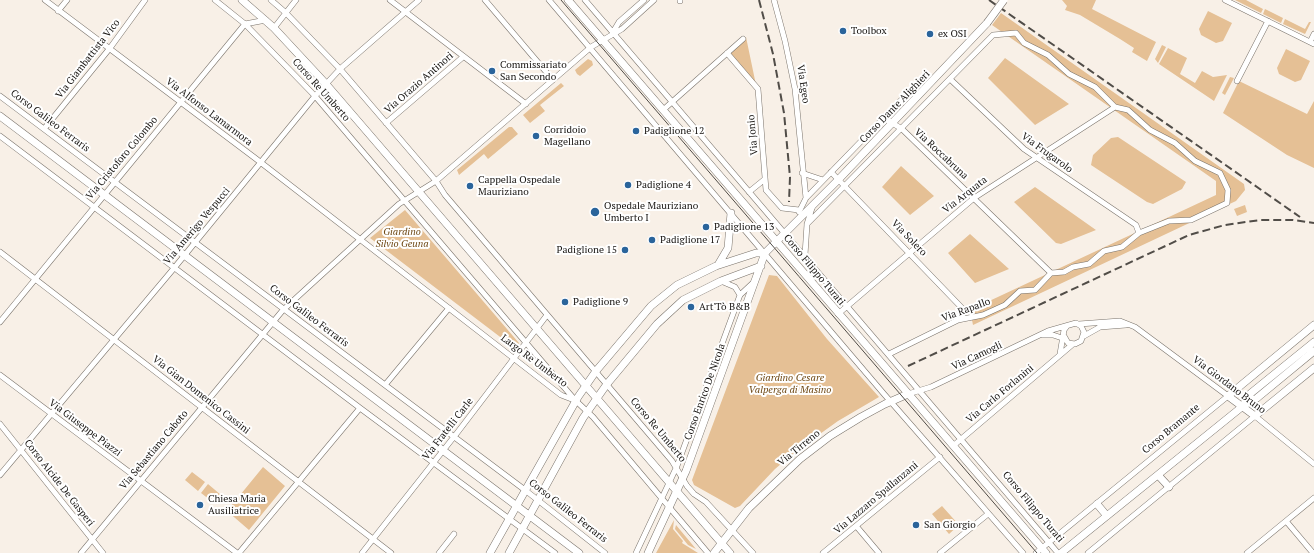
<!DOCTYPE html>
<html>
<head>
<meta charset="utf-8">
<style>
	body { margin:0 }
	canvas { display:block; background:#f8f0e7 }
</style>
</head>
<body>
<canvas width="1314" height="553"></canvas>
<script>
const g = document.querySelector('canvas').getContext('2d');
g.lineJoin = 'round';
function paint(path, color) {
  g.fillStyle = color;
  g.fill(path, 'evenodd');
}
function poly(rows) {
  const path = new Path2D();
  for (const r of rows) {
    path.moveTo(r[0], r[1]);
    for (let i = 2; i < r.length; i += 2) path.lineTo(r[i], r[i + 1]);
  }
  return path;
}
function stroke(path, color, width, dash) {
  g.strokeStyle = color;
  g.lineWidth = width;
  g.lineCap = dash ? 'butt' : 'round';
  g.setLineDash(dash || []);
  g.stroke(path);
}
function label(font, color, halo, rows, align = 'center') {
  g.font = font + ' "PT Serif",serif';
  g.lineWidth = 4;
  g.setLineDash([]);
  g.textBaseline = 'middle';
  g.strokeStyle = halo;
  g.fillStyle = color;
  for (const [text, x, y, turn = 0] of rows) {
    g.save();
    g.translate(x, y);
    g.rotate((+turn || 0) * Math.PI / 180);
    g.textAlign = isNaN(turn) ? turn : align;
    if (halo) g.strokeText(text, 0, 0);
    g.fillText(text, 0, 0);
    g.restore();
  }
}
paint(poly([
	[1062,0,1096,0,1092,9,1156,42,1147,61,1132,52,1134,48,1120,39,1080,15,1065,10,1067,6],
	[1235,0,1246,0,1263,9,1261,13],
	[1265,9,1283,18,1281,23,1263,14],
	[1208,11,1232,23,1223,41,1216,43,1201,35,1199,29],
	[1001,13,1244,184,1245,190,1236,201,973,325,970,310,1216,195,1216,181,992,25],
	[1285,19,1305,29,1309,22,1311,22,1305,34,1283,24],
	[746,37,756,85,729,53],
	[1162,45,1166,47,1158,63,1155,59],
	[1168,48,1187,58,1180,74,1195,83,1202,71,1213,77,1227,75,1214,101,1159,64],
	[1286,49,1310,61,1301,80,1295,82,1279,74,1277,68],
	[1005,58,1069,104,1035,125,988,78],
	[588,59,592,61,593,65,580,76,577,74,575,70],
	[1230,77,1234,78,1225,95,1222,93],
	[1239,81,1307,114,1314,101,1314,168,1287,155,1223,113],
	[561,83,564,86,540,105,545,111,530,123,523,115],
	[509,127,512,127,518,134,488,159,484,154,459,175,457,170],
	[1118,137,1186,182,1182,189,1153,204,1147,202,1091,165,1093,155,1111,138],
	[901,166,934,196,910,215,882,187],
	[1035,187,1096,230,1061,244,1056,243,1014,202],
	[1245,205,1247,212,1237,216,1234,209],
	[405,210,519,343,516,349,370,238],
	[970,234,1009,269,975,283,948,253],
	[769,275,777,276,827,339,879,397,838,421,799,449,775,469,740,506,735,508,694,485,692,480],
	[263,467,285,486,249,530,227,511],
	[192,472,205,482,198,491,185,480],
	[208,484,221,495,214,503,201,493],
	[942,506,959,525,949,534,932,514],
	[674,520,673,529,683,541,682,543,698,553,656,553],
	[676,525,696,549,688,545,675,529]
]), '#e5c095');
const street = poly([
	[45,0,255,158,561,395,574,400],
	[215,0,245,24,315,96,575,400,593,417,708,553],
	[271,0,286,13,340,69,436,181,445,195,672,461,687,486,694,494,706,502,753,553],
	[390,0,526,104],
	[485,0,553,80],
	[549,0,884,394,1023,553],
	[585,0,1058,553],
	[680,0,680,1],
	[774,0,785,41,795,89,806,198],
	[1225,0,1314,44],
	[58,11,67,0],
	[274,28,296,0],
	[613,32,619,22,644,0],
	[1310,42,1314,34],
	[727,53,758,89,766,190,782,208,799,210],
	[950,79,1024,149,1136,225,1139,233],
	[1237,81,1268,21],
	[0,96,525,490,605,553],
	[663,110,743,39],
	[884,118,902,129,1051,273],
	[386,123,463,57],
	[44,129,110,48,145,0],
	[0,136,360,408,555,553],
	[831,172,962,308,963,314,958,320],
	[802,173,823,180],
	[749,192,765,179],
	[799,212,806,198,907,94],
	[807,224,993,35,1016,33,1024,43,1048,55,1069,74,1095,87,1115,107,1128,110,1150,130,1175,143,1195,161,1220,173,1228,190,1227,203,1191,220,1169,221,1139,233,1122,247,1104,251,1089,264,1073,267,1064,272,1051,273,1035,290,1020,291,1005,305,983,315,958,320,889,354],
	[0,252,391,553],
	[805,255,807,224,813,205],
	[721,281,735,287,740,295],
	[838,314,974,198,1115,107],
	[0,322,245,24,266,20],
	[1042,335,1053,335,1065,339],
	[1084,336,1100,327,1126,325],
	[1060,354,1064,330,1067,326],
	[0,375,237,553],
	[385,385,449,308],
	[908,394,931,387,1048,331,1076,323,1081,326,1084,332,1081,341,1075,344,1068,343,1064,336],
	[0,424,103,553],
	[953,446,1073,344],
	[0,475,175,267,315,96,340,69,419,0],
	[1286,521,1313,553],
	[857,527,879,553],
	[81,553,283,310,399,204,436,181,591,47,622,29,654,0],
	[239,553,360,408],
	[362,553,457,433,547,315],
	[439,553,454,534],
	[636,553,677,466,740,295,755,281],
	[823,553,940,457],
	[940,553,988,514],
	[1036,553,1228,396,1135,327,1120,321,1079,324],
	[1088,553,1255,416,1314,464],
	[1247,553,1314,498]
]);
const secondary = poly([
	[242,0,274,28,326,84,730,553],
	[568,0,1046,553],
	[0,116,579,553],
	[718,265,728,248,731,213],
	[1314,325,1228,396,1255,416,1314,368],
	[1244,404,1251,393,1314,342],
	[1158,475,1169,487],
	[1097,504,1107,516],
	[490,553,578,397,596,371,651,306,677,285,716,266,756,253,765,253],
	[509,553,583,418,607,384,657,324,683,300,721,281,761,266],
	[648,553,686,471,765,253,839,179,987,23],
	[714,553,749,508,800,459,830,436,861,417,885,404,908,394],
	[1061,553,1243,406,1257,398,1314,351]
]);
stroke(street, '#7a736b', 6);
stroke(secondary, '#7a736b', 8);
stroke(street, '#fff', 5);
stroke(secondary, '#fff', 7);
stroke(poly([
	[561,0,1037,553]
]), '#514d48', 1);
stroke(poly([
	[759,0,773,54,784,113,790,177,789,202],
	[989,0,1300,217],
	[908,366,1189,235,1225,225,1260,220,1293,220,1314,223]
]), '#514d48', 2, [8, 4]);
const secondaryBridge = poly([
	[987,23,1004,0]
]);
stroke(secondaryBridge, '#7a736b', 8, []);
stroke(secondaryBridge, '#fff', 7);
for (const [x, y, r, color] of [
	[843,31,4,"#2a649b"],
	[930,34,4,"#2a649b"],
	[492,71,4,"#2a649b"],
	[636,131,4,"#2a649b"],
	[536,136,4,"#2a649b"],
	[628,185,4,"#2a649b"],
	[470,186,4,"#2a649b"],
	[595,212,5,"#2a649b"],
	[706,227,4,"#2a649b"],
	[652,240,4,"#2a649b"],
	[625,250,4,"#2a649b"],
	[565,302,4,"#2a649b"],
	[691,307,4,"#2a649b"],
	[200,505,4,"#2a649b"],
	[916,525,4,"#2a649b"]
]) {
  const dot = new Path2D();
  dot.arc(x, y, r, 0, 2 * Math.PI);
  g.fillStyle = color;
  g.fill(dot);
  stroke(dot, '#fff', 1.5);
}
label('10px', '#171411', '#fff', [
	["Toolbox",851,31],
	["ex OSI",938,34],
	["Commissariato",500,65],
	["San Secondo",500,77],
	["Corridoio",544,130],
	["Magellano",544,142],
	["Padiglione 12",644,131],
	["Cappella Ospedale",478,180],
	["Mauriziano",478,192],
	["Padiglione 4",636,185],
	["Ospedale Mauriziano",604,206],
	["Umberto I",604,218],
	["Padiglione 13",714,227],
	["Padiglione 17",660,240],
	["Padiglione 15",617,250,"right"],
	["Padiglione 9",573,302],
	["Art'Tò B&B",699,307],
	["Chiesa Maria",208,499],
	["Ausiliatrice",208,511],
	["San Giorgio",924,525]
], 'left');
label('10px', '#171411', '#fff', [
	["Via Giambattista Vico",88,59,-52],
	["Via Orazio Antinori",419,83,-41],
	["Via Egeo",803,84,81],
	["Corso Re Umberto",321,90,48],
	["Corso Dante Alighieri",895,107,-46],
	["Via Alfonso Lamarmora",209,112,37],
	["Corso Galileo Ferraris",50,121,37],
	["Via Jonio",753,135,-95],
	["Via Frugarolo",1047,153,36],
	["Via Roccabruna",941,154,43],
	["Via Cristoforo Colombo",122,158,-50],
	["Via Arquata",965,195,-38],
	["Via Amerigo Vespucci",197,226,-50],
	["Via Solero",909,238,46],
	["Corso Filippo Turati",814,270,50],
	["Via Rapallo",966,310,-20],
	["Corso Galileo Ferraris",309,316,37],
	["Via Camogli",977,356,-25],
	["Largo Re Umberto",534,361,37],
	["Via Giordano Bruno",1229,385,37],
	["Corso Enrico De Nicola",705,392,-70],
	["Via Carlo Forlanini",1000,394,-40],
	["Via Gian Domenico Cassini",201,395,38],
	["Via Giuseppe Piazzi",85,428,37],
	["Via Fratelli Carle",448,429,-52],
	["Corso Bramante",1171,429,-40],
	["Corso Re Umberto",658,430,50],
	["Via Tirreno",799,448,-39],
	["Via Sebastiano Caboto",154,450,-50],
	["Corso Alcide De Gasperi",59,483,52],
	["Via Lazzaro Spallanzani",876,498,-40],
	["Corso Filippo Turati",1033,507,50],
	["Corso Galileo Ferraris",568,511,38]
]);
label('italic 10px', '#6f4915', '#fff', [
	["Giardino",402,232],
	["Silvio Geuna",402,244],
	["Giardino Cesare",790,378],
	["Valperga di Masino",790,390]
]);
</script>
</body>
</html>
